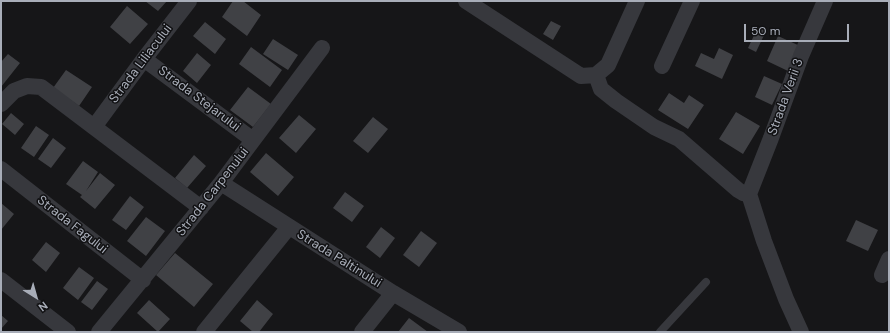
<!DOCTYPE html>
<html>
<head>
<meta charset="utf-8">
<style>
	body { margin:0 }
	#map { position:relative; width:890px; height:333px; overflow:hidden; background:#161618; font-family:"DM Sans",sans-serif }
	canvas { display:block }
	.frame { position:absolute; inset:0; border:2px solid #a8adb8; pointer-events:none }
	.north { position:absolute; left:16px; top:277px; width:40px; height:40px; -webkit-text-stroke:3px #111113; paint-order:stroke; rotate:143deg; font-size:11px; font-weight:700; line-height:16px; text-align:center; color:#a8adb8 }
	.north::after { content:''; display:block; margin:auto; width:14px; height:18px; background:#a8adb8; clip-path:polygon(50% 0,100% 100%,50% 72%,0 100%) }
	.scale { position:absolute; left:744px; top:24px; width:105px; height:18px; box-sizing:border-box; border:2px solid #a8adb8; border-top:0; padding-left:5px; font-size:12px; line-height:14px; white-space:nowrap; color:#a8adb8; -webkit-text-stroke:3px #111113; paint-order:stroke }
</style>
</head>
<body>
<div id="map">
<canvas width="890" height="333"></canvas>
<div class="frame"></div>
<div class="north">N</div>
<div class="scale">50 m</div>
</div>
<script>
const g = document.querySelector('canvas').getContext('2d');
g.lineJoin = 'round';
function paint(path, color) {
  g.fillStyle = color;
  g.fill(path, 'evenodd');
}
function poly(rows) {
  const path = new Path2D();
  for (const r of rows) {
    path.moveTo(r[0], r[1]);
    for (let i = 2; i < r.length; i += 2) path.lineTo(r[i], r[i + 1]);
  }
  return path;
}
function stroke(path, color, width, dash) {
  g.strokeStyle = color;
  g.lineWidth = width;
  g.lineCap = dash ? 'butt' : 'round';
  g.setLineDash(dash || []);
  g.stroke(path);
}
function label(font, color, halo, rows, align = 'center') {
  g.font = font + ' "DM Sans",sans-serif';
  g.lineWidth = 3;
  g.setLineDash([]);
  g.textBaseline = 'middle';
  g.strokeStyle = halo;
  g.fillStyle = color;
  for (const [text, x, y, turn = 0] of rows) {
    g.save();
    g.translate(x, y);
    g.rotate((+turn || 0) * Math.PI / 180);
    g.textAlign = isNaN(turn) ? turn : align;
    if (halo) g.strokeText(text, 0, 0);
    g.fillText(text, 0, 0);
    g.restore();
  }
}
paint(poly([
	[145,1,167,1,158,11],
	[233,1,243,1,261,15,247,36,222,17],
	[127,6,148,24,130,44,110,27],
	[551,21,561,26,553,40,543,34],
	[205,22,226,39,215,54,193,36],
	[758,27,766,31,756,52,748,48],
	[778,36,800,46,788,71,767,61],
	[273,39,298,55,288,70,263,54],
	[251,47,282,70,270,87,239,64],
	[719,48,733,55,722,79,695,66,701,53,714,59],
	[197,53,211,65,197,83,183,71],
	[8,54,20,63,1,87,1,62],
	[66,70,92,87,79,106,53,88],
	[764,76,782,84,772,105,755,97],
	[248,87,271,104,253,127,230,110],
	[669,93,684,103,689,95,704,105,688,129,658,110],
	[736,112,760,126,743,154,719,139],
	[11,113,24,124,15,135,2,124],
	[299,115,316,129,296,153,279,138],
	[373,117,388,129,368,153,353,141],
	[36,126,49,135,34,157,21,148],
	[53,138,66,148,51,168,38,159],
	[266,153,294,177,278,196,250,172],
	[194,155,206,166,187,188,175,178],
	[83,161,98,172,86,191,100,173,115,185,95,209,80,197,82,195,66,184],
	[345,192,364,206,352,222,333,208],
	[130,196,144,207,126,230,112,220],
	[1,203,14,214,1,230],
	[146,217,165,231,146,256,127,241],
	[856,220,878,230,868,251,846,241],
	[381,227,395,238,380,258,366,247],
	[421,231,437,243,419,267,403,255],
	[46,242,60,253,46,272,32,260],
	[175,253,213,284,194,307,156,275],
	[79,267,94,278,78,300,63,288],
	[97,281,108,289,92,310,81,302],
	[149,300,170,319,158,332,137,313],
	[257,300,273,314,259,332,253,332,240,321],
	[1,315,8,321,1,329],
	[409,318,428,332,398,332]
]), '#404145');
stroke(poly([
	[660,332,706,282]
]), '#37383d', 8);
stroke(poly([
	[466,1,581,76,596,75],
	[144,59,253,140],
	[662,66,692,1],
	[596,75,601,89,616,101,654,127,679,139,738,190,743,193,749,194],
	[596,75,608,65,637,1],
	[1,104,14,91,27,86,41,87,201,208],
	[94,127,144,59,189,1],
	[1,169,143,280],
	[221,183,393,293,459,332],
	[749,194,771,138,801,56,825,1],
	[749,194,764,241,786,299,801,332],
	[882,275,889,259],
	[1,280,68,332],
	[99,332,221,183,322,48],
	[204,332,289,227],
	[362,332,393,293]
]), '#37383d', 16);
label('13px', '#a8adb8', '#111113', [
	["Strada Liliacului",141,64,-53],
	["Strada Verii 3",786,97,-70],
	["Strada Stejarului",199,99,37],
	["Strada Carpenului",213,192,-52],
	["Strada Fagului",72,225,38],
	["Strada Paltinului",339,259,32]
]);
</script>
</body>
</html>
